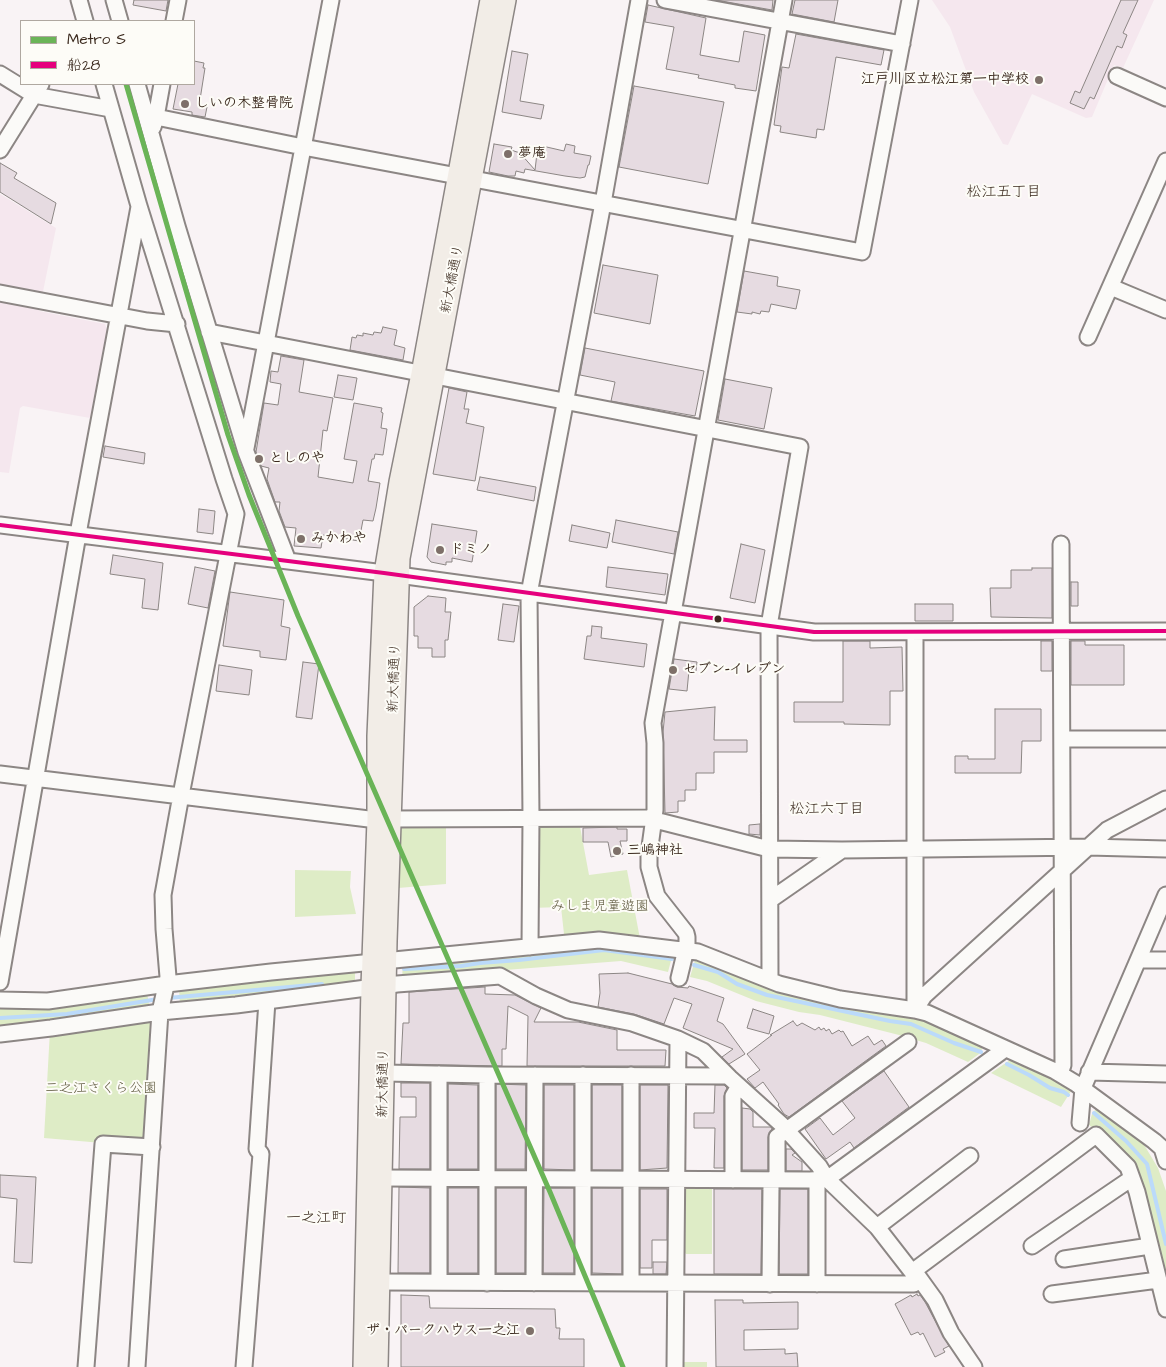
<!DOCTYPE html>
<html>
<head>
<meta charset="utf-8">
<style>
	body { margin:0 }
	#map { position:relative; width:1166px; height:1367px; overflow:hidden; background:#f9f3f5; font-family:"Architects Daughter","Klee One",sans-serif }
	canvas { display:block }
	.legend { position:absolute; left:20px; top:20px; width:175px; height:65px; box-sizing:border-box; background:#fdfcf7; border:1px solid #afa8a0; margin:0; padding:6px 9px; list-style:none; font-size:15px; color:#3b2a1e }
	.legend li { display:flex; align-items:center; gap:10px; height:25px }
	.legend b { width:25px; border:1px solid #afa8a0 }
</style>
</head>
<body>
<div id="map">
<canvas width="1166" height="1367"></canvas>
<ul class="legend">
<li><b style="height:6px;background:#6ab457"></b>Metro S</li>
<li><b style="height:6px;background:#e5007d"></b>船28</li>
</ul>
</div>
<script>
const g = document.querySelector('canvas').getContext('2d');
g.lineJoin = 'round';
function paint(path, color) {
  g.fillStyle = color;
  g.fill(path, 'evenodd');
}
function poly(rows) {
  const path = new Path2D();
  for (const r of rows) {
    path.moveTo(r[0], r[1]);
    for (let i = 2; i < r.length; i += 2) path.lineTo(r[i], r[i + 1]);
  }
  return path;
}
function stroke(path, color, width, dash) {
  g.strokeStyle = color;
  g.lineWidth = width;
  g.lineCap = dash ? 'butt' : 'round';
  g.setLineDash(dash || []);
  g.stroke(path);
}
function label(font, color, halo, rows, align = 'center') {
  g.font = font + ' "Architects Daughter","Klee One",sans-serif';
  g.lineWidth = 4;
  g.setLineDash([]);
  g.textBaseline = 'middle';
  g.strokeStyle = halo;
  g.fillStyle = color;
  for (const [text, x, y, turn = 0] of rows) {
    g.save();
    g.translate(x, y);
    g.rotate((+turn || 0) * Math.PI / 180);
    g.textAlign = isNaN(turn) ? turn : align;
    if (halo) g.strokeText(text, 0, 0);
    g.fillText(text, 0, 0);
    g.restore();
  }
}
paint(poly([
	[932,0,1154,0,1123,68,1114,65,1092,117,1086,118,1032,94,1008,145,1003,144,974,92,950,27],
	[0,194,56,228,39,311,105,324,107,330,90,418,23,406,20,408,9,473,0,472]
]), '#f5e7ee');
paint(poly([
	[533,820,579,821,589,875,627,870,641,944,565,943,561,907,531,908],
	[399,821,446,821,446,884,398,888],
	[295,870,351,871,350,887,356,914,295,917],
	[601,945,673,953,668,972,621,961,402,978,403,964],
	[696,957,911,1015,983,1044,982,1049,979,1054,968,1062,926,1043,899,1035,820,1015,799,1012,756,1001,707,981,690,977],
	[355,970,355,986,180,1005,179,988],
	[147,993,150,1009,0,1029,0,1007],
	[159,1016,149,1147,44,1138,50,1030],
	[1013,1058,1073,1088,1061,1107,991,1073],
	[1098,1106,1143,1143,1158,1168,1166,1191,1166,1291,1133,1162,1123,1152,1089,1125,1092,1114],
	[686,1185,712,1185,712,1254,686,1254,683,1251,683,1189],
	[681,1362,707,1362,707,1367,681,1367]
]), '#deecc6');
stroke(poly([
	[694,965,718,972,737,984,767,995,890,1021,911,1024,954,1043,981,1052],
	[404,969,461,966,480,963,519,960,604,950,672,959],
	[168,998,322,984],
	[0,1018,67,1014,158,999],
	[1007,1064,1029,1075,1050,1088,1064,1092,1068,1095],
	[1094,1113,1126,1141,1147,1164,1166,1244]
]), '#bbdafa', 4);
const building = poly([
	[134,0,168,0,166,11,133,5,134,0],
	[716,0,773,0,772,10,716,0],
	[795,0,838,0,834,22,792,14,795,0],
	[1121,0,1138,0,1123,33,1127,35,1122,48,1117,46,1094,99,1090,97,1084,109,1070,103,1075,91,1080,93,1121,0],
	[648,5,706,18,700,55,739,62,744,31,765,35,756,91,735,88,735,85,698,78,699,75,666,69,674,27,645,22,648,5],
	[796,34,884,50,881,65,836,57,824,130,817,129,816,138,780,132,781,126,774,125,782,67,789,68,796,34],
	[512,51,528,54,520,101,544,105,541,119,502,112,512,51],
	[194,61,204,63,203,68,205,68,199,106,207,107,205,117,192,115,192,112,173,109,178,84,194,84,194,61],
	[634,86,724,102,708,184,619,167,634,86],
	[494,144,512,147,511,150,520,153,535,170,538,145,564,151,566,144,575,146,574,153,591,156,589,165,588,165,585,177,580,178,565,176,525,169,524,173,516,171,515,176,508,176,489,172,494,144],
	[0,163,17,173,14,178,56,203,51,224,0,192,0,163],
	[603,265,658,275,650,324,594,313,603,265],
	[744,271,778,277,777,286,800,290,796,309,771,304,769,312,761,311,760,314,752,312,752,314,737,312,744,271],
	[383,327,397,330,394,345,405,348,403,360,350,350,352,337,356,338,357,335,363,336,363,333,373,335,374,332,381,333,383,327],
	[585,348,704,371,695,416,611,401,615,382,580,375,585,348],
	[281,356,304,360,299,392,333,398,327,431,323,430,318,477,353,483,357,461,344,459,354,403,382,408,381,412,383,413,381,428,387,429,383,455,375,454,374,459,372,459,368,481,380,483,376,508,373,521,363,520,359,541,323,535,321,548,294,546,296,528,285,527,279,511,280,502,275,502,267,479,269,468,261,466,256,452,264,403,278,405,281,384,270,382,271,371,278,372,281,356],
	[338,375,357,378,353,400,334,397,338,375],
	[725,379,772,388,764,429,718,420,725,379],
	[449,388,467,392,464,409,469,409,466,423,484,427,475,481,433,474,449,388],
	[105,446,145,453,144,464,103,457,105,446],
	[480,477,536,487,534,501,477,490,480,477],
	[199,509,215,511,213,534,197,532,199,509],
	[616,520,678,532,674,554,612,542,616,520],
	[432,524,477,531,472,562,452,558,452,562,446,562,446,565,431,562,427,557,432,524],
	[572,525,610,533,607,548,569,541,572,525],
	[741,544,765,550,755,603,730,598,741,544],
	[113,555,163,563,158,610,142,608,145,579,110,574,113,555],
	[195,567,215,571,208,608,188,604,195,567],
	[608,567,668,574,665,595,606,587,608,567],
	[1032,568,1052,568,1052,618,991,617,990,588,1011,588,1011,570,1032,570,1032,568],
	[1071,582,1078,582,1078,606,1071,606,1071,582],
	[230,592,284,600,281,626,290,628,286,660,260,657,260,651,223,646,230,592],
	[428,596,446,598,445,612,451,612,448,640,445,640,445,657,432,657,432,648,418,648,418,636,414,636,414,607,428,596],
	[503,604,519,606,514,642,498,640,503,604],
	[915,604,953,604,953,621,915,621,915,604],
	[592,626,602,627,601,638,647,644,644,667,584,659,587,636,591,636,592,626],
	[843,641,870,641,870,648,902,647,903,691,890,691,890,725,844,724,844,722,794,722,794,702,843,702,843,641],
	[1041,641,1052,641,1052,671,1041,671,1041,641],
	[1071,641,1085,641,1085,645,1124,645,1124,685,1071,685,1071,641],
	[674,659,697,662,696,671,689,670,687,691,669,689,674,659],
	[303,662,319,664,312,719,296,717,303,662],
	[219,665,252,670,249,695,216,691,219,665],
	[715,707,714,740,747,740,747,752,714,752,714,773,696,773,696,790,685,790,685,801,678,801,678,812,665,813,663,732,665,712,715,707],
	[995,709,1041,709,1041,741,1022,741,1021,773,955,773,955,756,968,756,968,759,995,759,995,709],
	[760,824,760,835,749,834,749,825,760,824],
	[617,827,617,829,627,829,627,841,620,841,623,854,611,857,608,842,583,842,583,828,617,827],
	[628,973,672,984,677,987,688,988,689,986,724,998,717,1021,723,1024,745,1054,729,1064,722,1057,733,1049,683,1028,692,1004,674,998,664,1024,634,1014,598,1007,600,993,599,974,628,973],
	[485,987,485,994,515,995,541,1008,534,1022,578,1022,617,1030,617,1050,666,1050,665,1066,527,1066,528,1016,508,1006,506,1049,502,1049,502,1066,401,1064,403,1023,409,1023,409,992,485,987],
	[753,1009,774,1016,769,1034,747,1028,753,1009],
	[793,1021,797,1026,802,1023,815,1030,819,1027,821,1030,824,1028,826,1031,829,1029,832,1034,839,1030,841,1032,843,1031,852,1046,868,1036,874,1045,882,1040,886,1046,789,1117,784,1114,778,1105,779,1104,763,1082,755,1088,747,1079,760,1070,747,1054,772,1035,770,1035,793,1021],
	[884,1071,909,1107,854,1148,850,1142,826,1159,805,1129,820,1118,833,1135,855,1118,842,1101,884,1071],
	[401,1083,430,1083,430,1169,399,1169,400,1117,416,1117,416,1097,401,1097,401,1083],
	[448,1084,478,1085,478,1169,448,1169,448,1084],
	[496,1084,526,1085,525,1169,496,1169,496,1084],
	[544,1085,574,1085,574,1170,544,1169,544,1085],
	[592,1085,622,1085,622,1170,592,1170,592,1085],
	[640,1085,668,1085,667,1168,640,1170,640,1085],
	[715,1085,724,1085,727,1088,724,1096,724,1168,714,1168,715,1128,694,1128,694,1113,714,1113,715,1085],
	[742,1108,750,1109,753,1112,753,1127,771,1127,772,1129,768,1137,768,1170,742,1170,742,1108],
	[786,1149,791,1149,795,1153,792,1155,802,1162,802,1171,786,1171,786,1149],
	[0,1175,36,1177,32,1263,14,1262,17,1199,0,1197,0,1175],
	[399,1187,430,1188,430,1273,398,1273,399,1187],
	[448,1188,478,1188,478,1273,448,1273,448,1188],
	[496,1188,525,1188,525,1273,496,1273,496,1188],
	[544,1188,574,1188,574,1273,543,1273,544,1188],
	[592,1188,622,1188,622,1274,592,1273,592,1188],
	[640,1189,667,1189,667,1240,652,1240,652,1268,640,1268,640,1189],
	[714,1189,762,1189,761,1274,714,1274,714,1189],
	[780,1189,808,1189,808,1274,779,1274,780,1189],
	[653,1262,667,1262,666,1274,653,1274,653,1262],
	[917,1294,918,1296,920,1295,925,1302,949,1346,943,1349,945,1352,935,1357,923,1333,920,1335,918,1332,911,1335,895,1304,911,1295,912,1297,917,1294],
	[401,1295,429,1296,430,1308,555,1309,556,1328,560,1328,559,1339,584,1339,584,1367,401,1367,401,1295],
	[715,1300,743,1300,743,1303,798,1302,798,1329,744,1330,744,1350,785,1349,785,1354,797,1353,798,1367,716,1367,715,1300]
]);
paint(building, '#e6dbe1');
stroke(building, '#8c8684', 1);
const minor = poly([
	[79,0,85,21],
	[114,0,120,21],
	[665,0,902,44],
	[174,21,178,0],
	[0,74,34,95,111,109],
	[1117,76,1166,98],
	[104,84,139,206,224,479,236,514,181,795,163,895,164,929,168,977,160,1012,137,1367],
	[137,84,177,226,246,452,288,561],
	[156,117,303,147,862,252,910,0],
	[153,127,156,117,162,84],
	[0,150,41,84],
	[1111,287,1166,310],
	[0,293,147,321,177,324],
	[209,332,800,447,769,626,770,980],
	[1088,337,1166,161],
	[246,448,331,0],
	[0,525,384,573,814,632,1166,631],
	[1062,739,1166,739],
	[0,774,377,820],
	[390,819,647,818,769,849,842,850,1088,847,1166,849],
	[770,900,842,850],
	[530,947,531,818,529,594,603,203,639,0],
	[1138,960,1166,960],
	[679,978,687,945,687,937,686,933,657,896,649,867,649,854,655,810,655,743,653,723,784,0],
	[0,982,80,523,139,207],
	[0,1000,48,1001,167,984,271,972,599,940,698,952,779,984,840,999,915,1010,927,1013,1055,1071,1075,1083,1154,1141,1162,1148,1166,1161],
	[915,1010,915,633],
	[915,1010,924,996,1107,830,1166,799],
	[0,1034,51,1028,160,1012,236,1005,397,984,500,976,536,996,568,1010,632,1023,678,1039,703,1051,730,1078,781,1124,819,1166,827,1179,877,1227,912,1272,917,1275,935,1300,951,1333,974,1367],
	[1089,1072,1166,1074],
	[384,1073,487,1075,727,1076],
	[439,1074,439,1282],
	[1060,1074,1063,1065,1061,544],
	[1080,1123,1083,1088,1166,895],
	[382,1178,810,1180,827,1179,1005,1049],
	[733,1180,733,1096,739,1086],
	[877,1227,970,1156],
	[1032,1246,1132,1178],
	[1064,1259,1150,1246],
	[912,1272,1096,1135,1128,1167,1137,1192,1166,1309],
	[379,1282,914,1284,920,1279],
	[487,1283,487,1075],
	[534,1283,535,1075],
	[583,1283,583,1075],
	[631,1283,631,1075],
	[770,1284,771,1186,777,1174,777,1137,908,1042],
	[817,1284,817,1180],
	[1052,1294,1158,1280],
	[86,1367,103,1144,152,1147],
	[244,1367,261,1154,257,1149,267,1001],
	[675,1367,678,1039]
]);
const major = poly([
	[363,1367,371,987,377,820,377,736,384,573,399,482,421,374,490,0],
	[378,1367,387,941,400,558,506,0]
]);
stroke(minor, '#8c8684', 19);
stroke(major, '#8c8684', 22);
stroke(minor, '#fbfaf8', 15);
stroke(major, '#f2ede7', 19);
stroke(poly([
	[0,525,384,573,814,632,1166,631]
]), '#e5007d', 4);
stroke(poly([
	[126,84,228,435,249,495,298,616,550,1192,623,1367]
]), '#6ab457', 5);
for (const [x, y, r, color] of [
	[1039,80,5,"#7e7069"],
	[185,104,5,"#7e7069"],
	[508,154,5,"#7e7069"],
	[259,459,5,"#7e7069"],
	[301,539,5,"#7e7069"],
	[440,550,5,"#7e7069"],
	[718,619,4.5,"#3b2a1e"],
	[673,670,5,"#7e7069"],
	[617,851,5,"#7e7069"],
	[530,1331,5,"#7e7069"]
]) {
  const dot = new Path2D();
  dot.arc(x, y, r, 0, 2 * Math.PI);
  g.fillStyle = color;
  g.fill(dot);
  stroke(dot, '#fdfcf7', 2);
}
label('bold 14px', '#3b2a1e', '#fdfcf7', [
	["江戸川区立松江第一中学校",1029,80,"right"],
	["しいの木整骨院",195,104],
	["夢庵",518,154],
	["としのや",269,459],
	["みかわや",311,539],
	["ドミノ",450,550],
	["セブン-イレブン",683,670],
	["三嶋神社",627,851],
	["ザ・パークハウス一之江",520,1331,"right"]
], 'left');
label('14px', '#3b2a1e', '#fdfcf7', [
	["新大橋通り",453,279,-79],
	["新大橋通り",395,678,-88],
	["新大橋通り",384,1083,-89]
]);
label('14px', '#5e593e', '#fdfcf7', [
	["みしま児童遊園",600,907],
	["二之江さくら公園",101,1089]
]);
label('15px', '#3b2a1e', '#fdfcf7', [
	["松江五丁目",1004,193],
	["松江六丁目",827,810],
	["一之江町",316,1219]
]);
</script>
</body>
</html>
